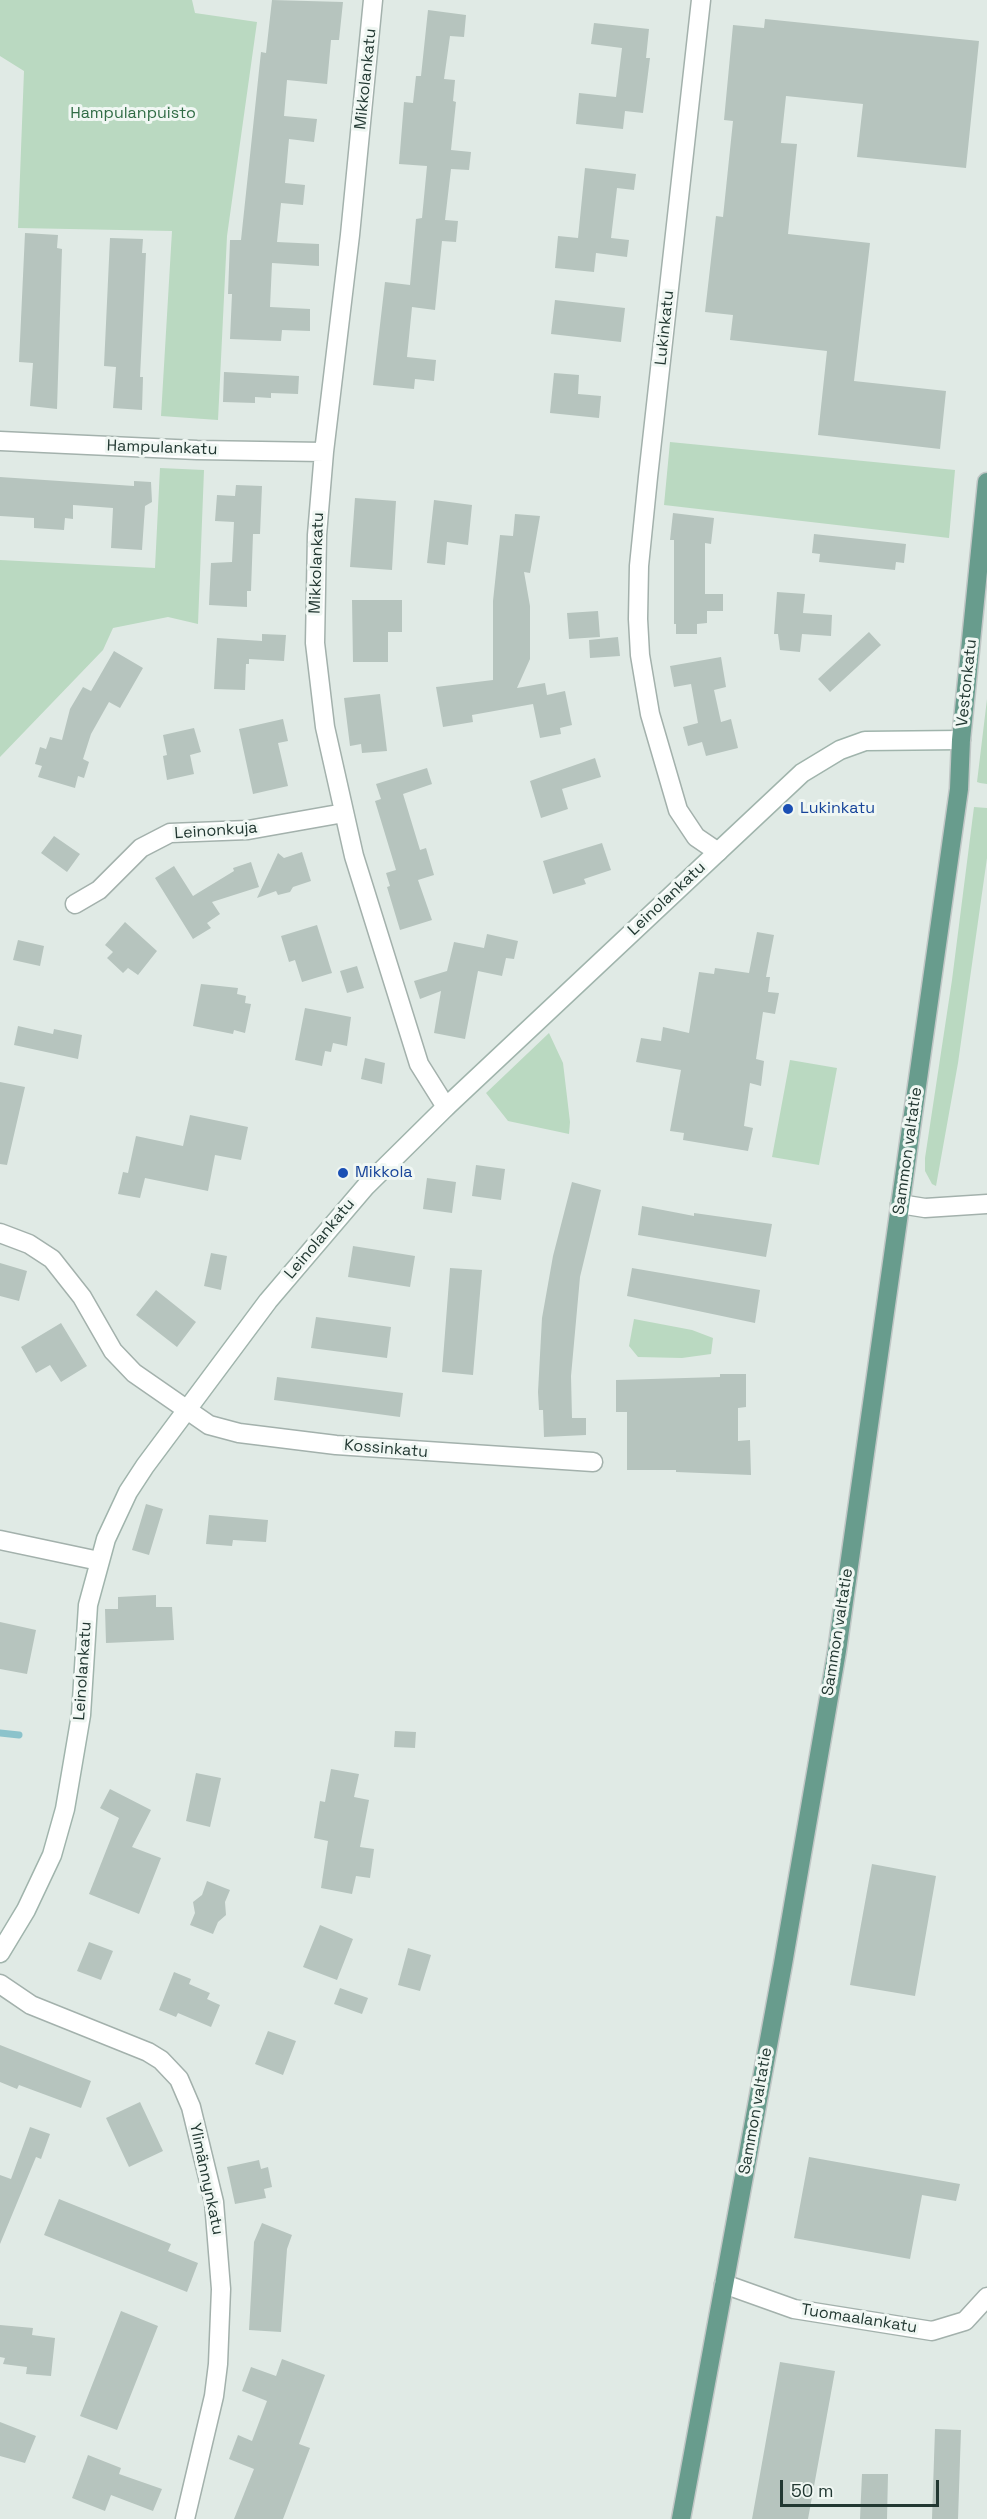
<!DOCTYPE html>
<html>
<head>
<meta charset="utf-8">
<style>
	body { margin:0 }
	#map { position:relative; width:987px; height:2519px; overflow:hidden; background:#e0eae5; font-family:"Space Grotesk",sans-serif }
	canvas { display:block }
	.scale { position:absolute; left:780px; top:2480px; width:159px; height:27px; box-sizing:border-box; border:3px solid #223832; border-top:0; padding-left:8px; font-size:18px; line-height:21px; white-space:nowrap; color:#223832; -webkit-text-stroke:4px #f0f7f3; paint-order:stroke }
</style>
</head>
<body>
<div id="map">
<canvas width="987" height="2519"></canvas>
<div class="scale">50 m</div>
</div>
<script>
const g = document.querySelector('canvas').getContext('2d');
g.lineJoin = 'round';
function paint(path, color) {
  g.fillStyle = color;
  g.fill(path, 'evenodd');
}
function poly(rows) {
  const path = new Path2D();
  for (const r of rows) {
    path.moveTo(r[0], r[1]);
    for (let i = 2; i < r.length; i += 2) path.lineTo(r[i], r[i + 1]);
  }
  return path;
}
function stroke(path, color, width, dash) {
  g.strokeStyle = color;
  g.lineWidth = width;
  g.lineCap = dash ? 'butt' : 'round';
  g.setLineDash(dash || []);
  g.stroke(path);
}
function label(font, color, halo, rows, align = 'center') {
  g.font = font + ' "Space Grotesk",sans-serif';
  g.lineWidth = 6;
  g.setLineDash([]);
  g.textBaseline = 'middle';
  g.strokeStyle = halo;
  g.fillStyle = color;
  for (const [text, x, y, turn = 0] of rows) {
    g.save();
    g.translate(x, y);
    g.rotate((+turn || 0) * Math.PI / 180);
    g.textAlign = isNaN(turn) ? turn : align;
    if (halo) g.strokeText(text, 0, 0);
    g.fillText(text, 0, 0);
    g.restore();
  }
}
paint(poly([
	[0,0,192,0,195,13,257,22,227,236,218,420,161,416,172,231,18,228,24,71,0,56],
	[670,442,955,470,949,538,664,505],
	[160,468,204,470,198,624,168,617,113,628,103,650,0,757,0,560,155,568],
	[987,699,987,784,980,783,977,782],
	[974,807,987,808,987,858,958,1063,936,1186,932,1184,925,1171,925,1158,952,980],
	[549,1033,563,1063,570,1122,569,1134,508,1121,486,1093],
	[790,1060,837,1068,819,1165,772,1157],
	[634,1319,692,1330,713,1338,711,1354,682,1358,638,1357,629,1346]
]), '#bad9c1');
stroke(poly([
	[0,1733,19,1735]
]), '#8cc3cb', 7);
paint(poly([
	[272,0,343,2,339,40,331,40,327,84,287,80,284,116,317,119,314,142,289,139,285,183,305,185,303,205,281,203,277,242,319,244,319,266,272,263,270,307,310,309,310,331,282,330,281,341,230,339,232,294,228,294,230,240,241,240,261,52,266,53],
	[428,10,466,15,464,37,450,36,444,79,455,80,453,101,456,102,451,150,471,152,469,170,451,169,445,220,458,221,456,242,442,241,435,310,412,307,407,357,436,360,434,381,415,379,414,389,373,385,385,282,410,285,416,219,422,218,427,166,399,164,404,102,413,103,416,76,421,76],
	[765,19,979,41,966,168,857,157,863,104,786,96,781,143,797,144,788,234,870,243,854,381,946,391,940,449,818,435,827,351,730,340,733,315,705,312,716,216,723,217,733,121,724,120,733,25,764,28],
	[594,23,649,29,646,58,650,58,643,113,625,111,623,129,576,124,579,93,616,97,622,48,591,44],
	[585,168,636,174,634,190,617,188,611,238,629,240,627,257,596,253,594,272,555,268,558,236,578,238],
	[25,233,58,235,57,248,62,249,57,409,30,406,33,363,19,362],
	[110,238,143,239,142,253,146,253,140,377,143,377,142,410,113,408,116,367,104,366],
	[555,300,625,308,621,342,551,334],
	[224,372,299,376,298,394,271,393,271,398,255,397,255,403,223,402],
	[554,373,579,375,578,394,601,396,599,418,550,413],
	[0,477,134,486,134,481,151,482,152,502,145,506,142,550,111,548,113,508,73,505,73,519,65,518,64,530,34,528,34,518,0,516],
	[236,485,262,486,260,534,253,534,251,591,247,591,247,607,209,605,211,563,232,562,234,522,215,521,217,495,235,496],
	[355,498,396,501,392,570,350,567],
	[434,500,472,505,468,545,447,542,445,565,427,563],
	[673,513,714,518,711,544,705,543,705,594,723,594,723,611,707,611,707,623,697,624,697,634,676,634,676,624,674,624,674,540,670,540],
	[515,514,540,516,530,573,524,572,530,606,530,659,517,688,545,683,547,695,565,691,572,725,560,728,561,734,540,738,533,704,472,715,473,722,443,727,436,687,493,680,493,601,500,535,513,536],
	[814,534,906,544,904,563,896,562,895,570,819,562,820,554,812,553],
	[777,592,805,594,803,613,832,615,831,636,802,634,800,652,780,650,778,634,774,634],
	[352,600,402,600,402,632,388,632,388,662,353,662],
	[598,611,600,637,569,639,567,613],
	[869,632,881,645,830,692,818,679],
	[262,634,286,635,284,661,249,659,249,664,246,664,245,690,214,689,217,638,262,641],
	[618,637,620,656,590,658,589,640],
	[114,651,143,668,120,708,109,702,91,734,83,759,89,762,84,778,78,776,75,788,38,777,42,766,35,764,40,747,46,749,50,737,62,740,70,709,83,687,91,691],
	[721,657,726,687,714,690,721,722,731,719,738,748,706,756,702,742,688,746,683,727,698,723,691,684,674,687,670,666],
	[380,694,387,751,362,753,361,744,350,746,344,698],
	[283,719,288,741,278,743,288,786,253,794,239,729],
	[194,728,201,752,190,755,194,774,167,780,163,756,167,755,163,735],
	[595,758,601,777,562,789,568,809,541,818,530,781],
	[427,768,432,784,403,794,420,850,426,848,434,875,418,880,432,920,400,930,387,887,390,886,386,873,396,870,375,801,381,799,376,784],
	[54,836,80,854,67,872,41,853],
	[602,843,611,870,584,879,586,884,553,894,543,861],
	[302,852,311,881,293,887,290,892,278,895,276,891,257,898,278,853,284,858],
	[251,862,259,887,212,902,220,914,207,923,211,928,193,939,155,878,174,866,193,896,234,871,233,868],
	[125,922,157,951,138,975,128,968,123,973,107,958,113,952,105,945],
	[317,925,332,973,302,982,295,960,289,962,281,936],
	[757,932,774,935,766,977,770,977,768,992,779,993,775,1014,763,1012,756,1059,764,1061,761,1086,750,1083,744,1126,753,1128,748,1151,683,1140,684,1133,670,1131,681,1070,636,1062,641,1038,661,1041,663,1027,689,1033,699,972,714,974,715,968,749,973],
	[487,934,518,941,514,959,506,958,502,976,478,971,465,1039,434,1033,441,991,420,999,414,981,447,971,454,942,484,948],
	[18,940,44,946,40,966,13,960],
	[357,966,364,988,347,993,340,971],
	[201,984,238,988,237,994,246,996,245,1003,251,1004,245,1033,234,1030,233,1034,193,1026],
	[305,1008,351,1017,347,1046,333,1043,331,1052,325,1051,322,1066,295,1060],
	[18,1026,53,1034,54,1029,82,1035,78,1059,14,1045],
	[365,1058,385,1063,382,1084,361,1079],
	[0,1082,25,1087,7,1165,0,1164],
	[190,1115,248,1127,241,1160,215,1155,208,1191,145,1178,140,1198,118,1194,123,1172,128,1173,136,1136,183,1146],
	[476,1165,505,1169,501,1200,472,1196],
	[427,1178,456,1182,452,1213,423,1209],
	[572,1182,601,1190,580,1277,571,1376,572,1418,586,1418,586,1435,544,1437,543,1410,539,1410,538,1392,542,1318,553,1256],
	[642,1206,694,1216,694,1213,772,1224,766,1257,638,1235],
	[353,1246,415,1256,410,1287,348,1277],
	[211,1253,227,1256,221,1290,204,1286],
	[0,1263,27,1271,19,1301,0,1296],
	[450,1268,482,1270,473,1375,442,1372],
	[632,1268,760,1290,755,1323,627,1296],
	[156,1290,196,1322,177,1347,136,1315],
	[316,1317,391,1327,387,1358,311,1348],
	[61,1323,87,1366,61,1382,50,1365,36,1373,21,1347],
	[720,1374,746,1374,746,1407,738,1408,738,1441,750,1440,751,1475,676,1472,676,1470,627,1470,627,1412,616,1412,616,1380,720,1377],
	[277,1377,403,1393,400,1417,274,1400],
	[146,1504,163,1509,149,1555,132,1550],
	[209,1515,268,1520,266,1542,233,1540,232,1546,206,1544],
	[156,1595,156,1607,172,1607,174,1640,106,1643,105,1609,118,1609,118,1597],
	[0,1622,36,1630,27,1674,0,1669],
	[395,1731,416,1732,415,1748,394,1747],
	[331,1769,359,1774,354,1797,369,1800,360,1847,374,1849,370,1878,356,1876,352,1894,321,1888,328,1841,314,1838,320,1801,325,1802],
	[196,1773,221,1778,210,1827,186,1821],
	[110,1789,151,1810,132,1847,161,1858,139,1914,89,1894,119,1818,100,1808],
	[872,1864,936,1876,915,1996,850,1985],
	[207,1881,230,1890,225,1902,226,1915,218,1922,213,1934,190,1925,195,1913,193,1902,202,1895],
	[320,1925,353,1939,337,1980,303,1967],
	[89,1942,113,1951,101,1980,77,1971],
	[408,1948,431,1955,420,1991,398,1985],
	[174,1972,191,1979,189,1984,210,1993,207,1999,220,2005,211,2027,178,2013,176,2017,159,2010],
	[340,1988,368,1998,362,2014,334,2004],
	[268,2031,296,2041,283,2075,255,2064],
	[0,2045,91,2081,81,2108,19,2085,17,2089,0,2082],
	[140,2102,163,2151,129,2167,106,2118],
	[30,2127,50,2134,41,2159,36,2157,0,2244,0,2175,11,2179],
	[809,2157,960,2184,956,2201,922,2195,910,2259,794,2238],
	[259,2160,261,2169,268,2167,272,2187,264,2189,266,2198,235,2204,227,2167],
	[59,2199,171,2244,168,2251,198,2263,187,2292,44,2235],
	[262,2223,292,2235,287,2249,281,2332,249,2330,254,2242],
	[121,2311,158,2326,117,2430,80,2416],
	[0,2325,33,2328,32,2335,55,2338,51,2376,26,2374,27,2367,3,2364,5,2358,0,2357],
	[282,2359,325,2375,299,2444,310,2448,283,2519,234,2519,254,2469,229,2459,238,2435,252,2441,267,2401,242,2391,251,2367,276,2376],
	[780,2362,835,2371,808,2519,752,2519],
	[0,2422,36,2436,25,2463,0,2456],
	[935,2429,961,2430,958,2519,932,2519],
	[88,2455,121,2468,119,2474,162,2489,153,2511,111,2495,105,2511,72,2498],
	[862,2474,888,2474,887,2519,860,2519]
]), '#b6c4be');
const street = poly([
	[373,0,350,235,324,452,317,535,315,643,325,727,354,856,419,1064,446,1107],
	[701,0,648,477,639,566,638,619,640,655,650,714,678,810,696,837,718,852],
	[0,441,197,450,324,452],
	[75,904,99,890,141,848,170,833,248,830,344,813],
	[900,1204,925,1208,987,1204],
	[0,1233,29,1244,52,1259,82,1297,113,1351,134,1373,209,1425,239,1433,336,1445,593,1462],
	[0,1540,99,1561],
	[0,1984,31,2005,148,2052,161,2060,179,2079,191,2107,214,2202,221,2289,218,2364,214,2396,185,2519],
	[724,2284,794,2309,932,2331,965,2321,987,2297]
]);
const secondary = poly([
	[0,1953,26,1910,52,1855,65,1809,81,1715,88,1605,106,1539,128,1492,145,1466,268,1301,366,1186,446,1107,802,773,840,750,865,741,961,740]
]);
const primary = poly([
	[681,2519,783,1964,837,1651,959,789,961,740,987,482]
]);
stroke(street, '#a3b1ac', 21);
stroke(secondary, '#a0b4ac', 21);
stroke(primary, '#c1c7c6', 21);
stroke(street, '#fff', 18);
stroke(secondary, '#fff', 18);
stroke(primary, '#689c8d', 18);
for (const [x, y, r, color] of [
	[788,809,6,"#1a4fb4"],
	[343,1173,6,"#1a4fb4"]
]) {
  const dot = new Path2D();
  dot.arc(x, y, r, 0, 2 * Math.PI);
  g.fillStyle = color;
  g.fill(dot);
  stroke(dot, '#f0f7f3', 2);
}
label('16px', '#223832', '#f0f7f3', [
	["Mikkolankatu",366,79,-84],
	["Lukinkatu",665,328,-84],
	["Hampulankatu",162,448,2],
	["Mikkolankatu",317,563,-88],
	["Vestonkatu",967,683,-84],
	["Leinonkuja",216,831,-4],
	["Leinolankatu",667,899,-43],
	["Sammon valtatie",908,1151,-82],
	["Leinolankatu",320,1239,-50],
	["Kossinkatu",386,1449,5],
	["Sammon valtatie",838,1632,-81],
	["Leinolankatu",83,1671,-86],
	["Sammon valtatie",756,2111,-80],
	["Ylimännynkatu",206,2179,78],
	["Tuomaalankatu",859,2319,9]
]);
label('16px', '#306c45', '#f0f7f3', [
	["Hampulanpuisto",133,114]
]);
label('16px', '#164399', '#f0f7f3', [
	["Lukinkatu",800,809],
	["Mikkola",355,1173]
], 'left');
</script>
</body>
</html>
